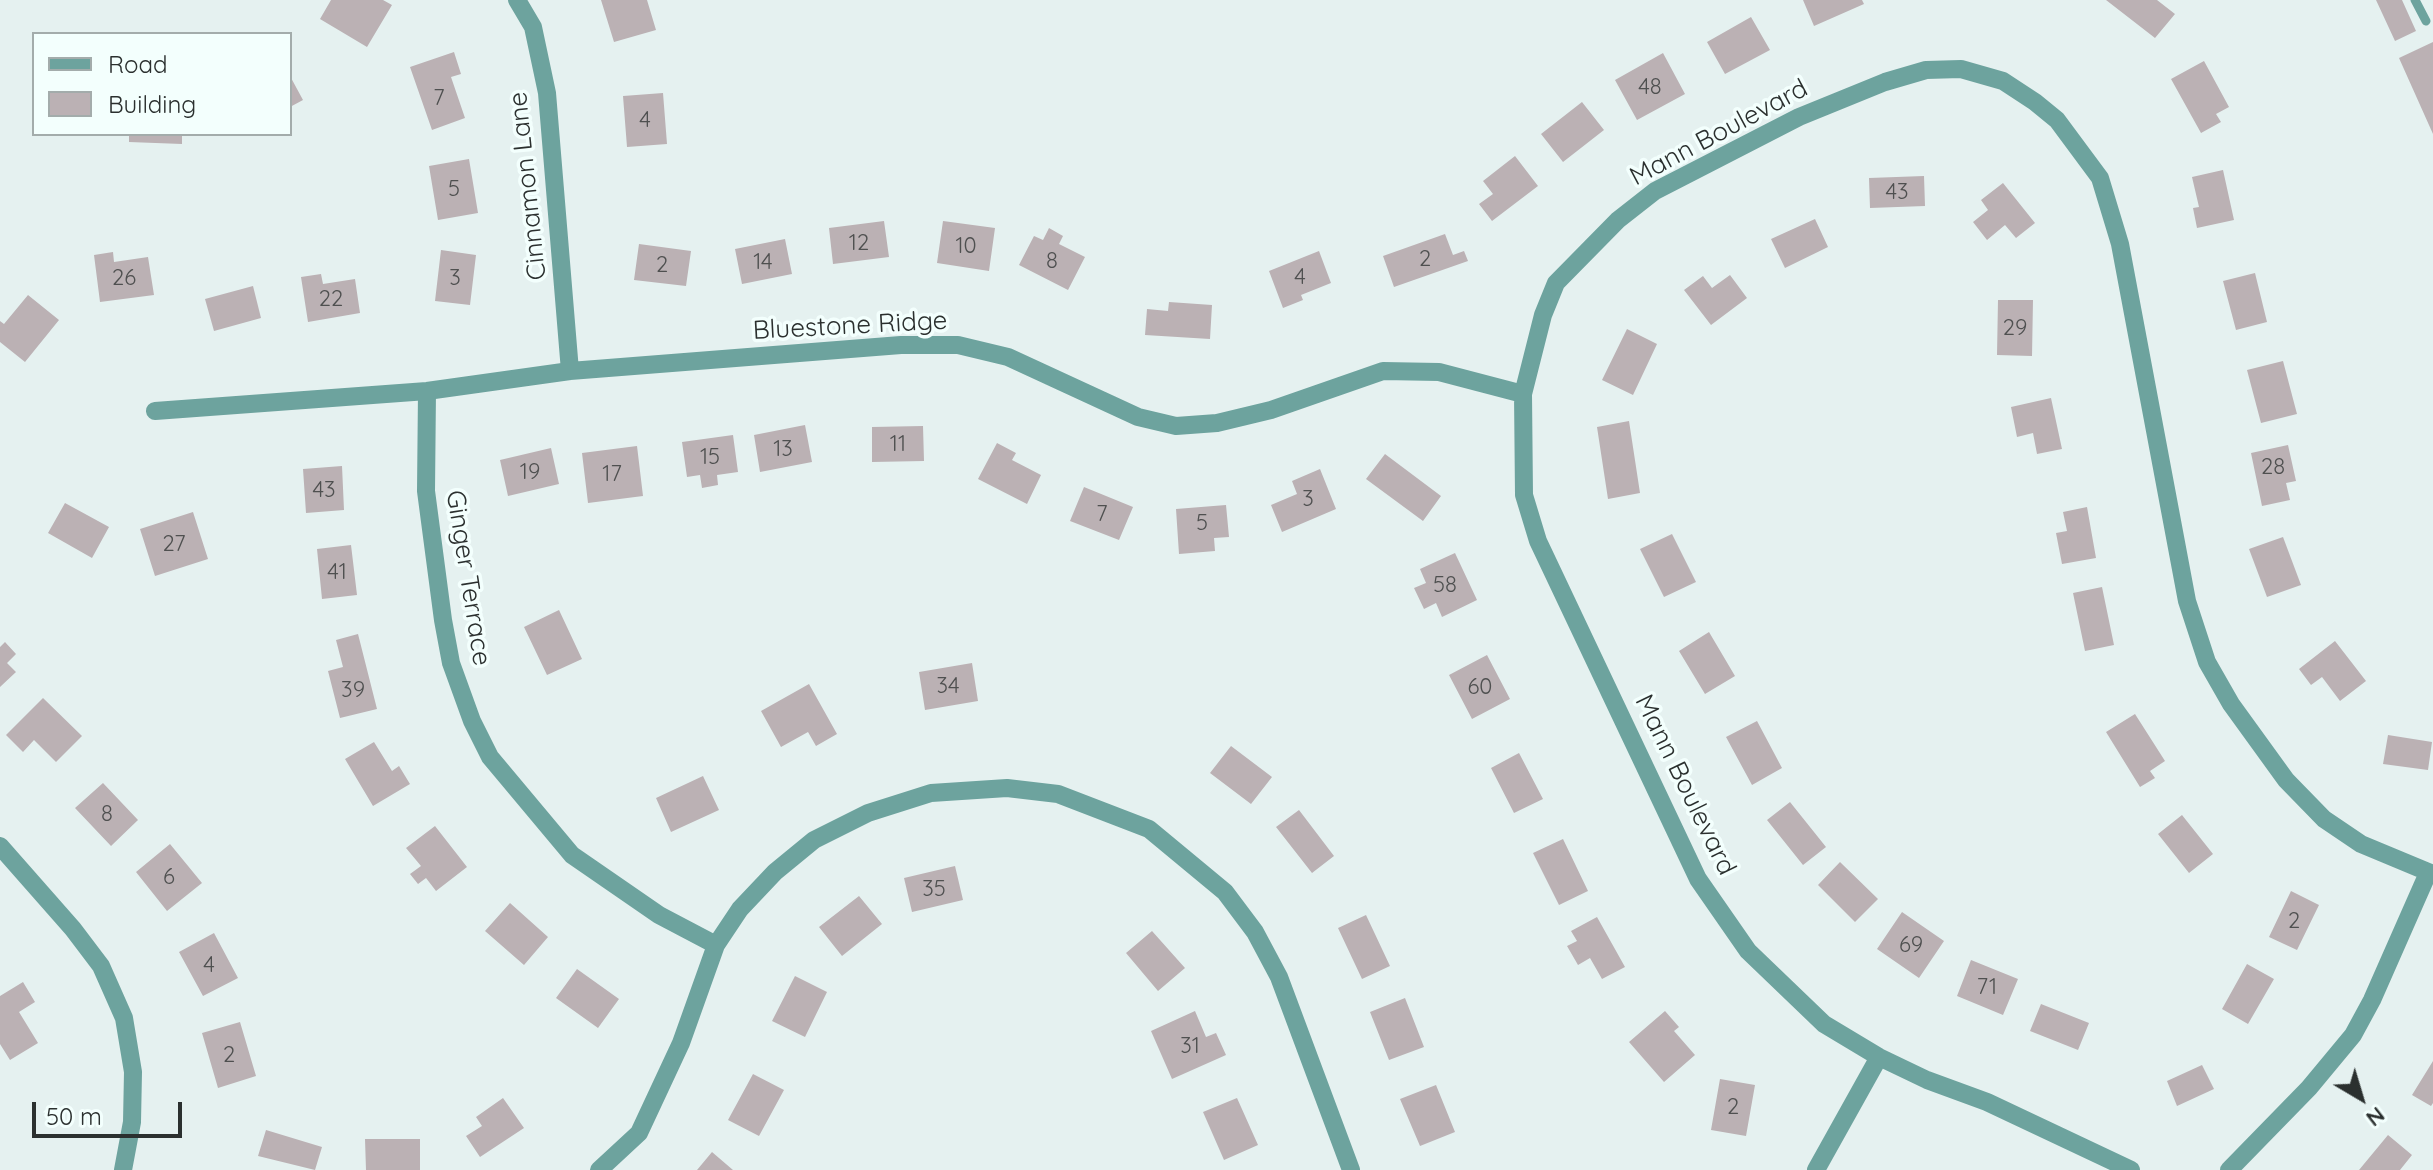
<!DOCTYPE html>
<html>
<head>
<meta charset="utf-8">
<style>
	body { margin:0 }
	#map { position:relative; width:2433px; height:1170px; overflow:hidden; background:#e5f1f0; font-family:Quicksand,sans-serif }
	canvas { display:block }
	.legend { position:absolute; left:32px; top:32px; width:260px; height:104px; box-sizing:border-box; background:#f3fffd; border:2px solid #a3acab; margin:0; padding:10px 14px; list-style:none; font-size:24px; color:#2b302f }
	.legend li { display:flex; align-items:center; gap:16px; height:40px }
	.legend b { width:40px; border:2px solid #a3acab }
	.north { position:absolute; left:2321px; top:1058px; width:80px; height:80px; -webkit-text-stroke:6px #f3fffd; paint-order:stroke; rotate:142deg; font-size:22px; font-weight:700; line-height:32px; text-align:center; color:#2b302f }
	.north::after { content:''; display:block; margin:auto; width:28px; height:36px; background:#2b302f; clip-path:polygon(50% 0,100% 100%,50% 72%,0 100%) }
	.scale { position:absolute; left:32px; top:1102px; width:150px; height:36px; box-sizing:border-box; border:4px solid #2b302f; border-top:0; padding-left:10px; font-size:24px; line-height:28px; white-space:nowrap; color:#2b302f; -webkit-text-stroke:6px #f3fffd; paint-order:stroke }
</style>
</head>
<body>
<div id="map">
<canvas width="2433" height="1170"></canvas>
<ul class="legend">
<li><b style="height:10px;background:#6da39e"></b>Road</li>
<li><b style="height:22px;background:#bbb1b4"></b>Building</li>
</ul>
<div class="north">N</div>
<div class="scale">50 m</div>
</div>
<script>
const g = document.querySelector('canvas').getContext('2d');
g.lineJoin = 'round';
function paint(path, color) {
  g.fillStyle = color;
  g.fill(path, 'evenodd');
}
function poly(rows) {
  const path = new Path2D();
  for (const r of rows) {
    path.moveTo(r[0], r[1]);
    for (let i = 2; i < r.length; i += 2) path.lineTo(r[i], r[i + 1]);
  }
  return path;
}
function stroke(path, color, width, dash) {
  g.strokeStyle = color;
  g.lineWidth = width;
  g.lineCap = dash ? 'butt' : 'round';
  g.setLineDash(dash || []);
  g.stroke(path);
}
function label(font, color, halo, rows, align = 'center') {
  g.font = font + ' Quicksand,sans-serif';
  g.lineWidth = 7;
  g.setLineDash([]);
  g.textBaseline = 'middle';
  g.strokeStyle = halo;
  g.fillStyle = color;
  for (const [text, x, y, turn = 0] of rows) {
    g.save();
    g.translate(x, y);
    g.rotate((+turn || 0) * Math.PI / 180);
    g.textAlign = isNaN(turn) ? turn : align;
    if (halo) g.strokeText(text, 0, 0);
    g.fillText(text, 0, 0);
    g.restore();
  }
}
paint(poly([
	[331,0,383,0,392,5,367,47,320,19],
	[601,0,647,0,656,30,614,42],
	[1803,0,1862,0,1864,4,1814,26],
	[2106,0,2157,0,2175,14,2155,38],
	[2376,0,2402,0,2416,31,2395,41],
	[1751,17,1770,50,1725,74,1707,42],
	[2433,42,2433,134,2399,58],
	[454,52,461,74,451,77,465,118,432,130,410,67],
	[1663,53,1685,94,1637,120,1615,80],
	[2204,61,2229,107,2216,114,2221,122,2201,133,2171,79],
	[290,76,303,100,290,107],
	[663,93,667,144,627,147,623,96],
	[1582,102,1604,130,1563,162,1541,134],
	[129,134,182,134,182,144,129,142],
	[1515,156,1538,186,1492,221,1479,204,1493,194,1483,181],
	[469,159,478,213,438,220,429,166],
	[2223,170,2234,220,2197,228,2193,208,2199,207,2192,177],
	[1924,176,1925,206,1870,208,1869,178],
	[2003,183,2035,223,2016,238,2005,225,1987,240,1973,222,1988,210,1981,200],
	[1815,219,1828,247,1785,268,1771,239],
	[884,221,889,257,833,264,829,228],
	[943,221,995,228,989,271,937,263],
	[1049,228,1063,236,1059,244,1085,257,1068,290,1019,265,1034,236,1043,240],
	[1445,234,1453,255,1464,251,1468,261,1394,287,1383,256],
	[785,239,792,274,742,284,735,249],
	[639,244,691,251,686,286,634,280],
	[441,250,476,255,470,305,435,301],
	[1319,251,1331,283,1301,295,1303,300,1283,308,1269,271],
	[113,252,114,262,148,257,154,295,100,302,94,255],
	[2255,273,2267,322,2236,330,2223,281],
	[321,274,323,284,355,279,360,313,308,322,301,277],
	[1730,275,1747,298,1711,325,1684,290,1703,276,1712,288],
	[253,286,261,318,214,331,205,299],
	[28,295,59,320,25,362,0,342,0,321,4,324],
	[1998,300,2033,300,2032,356,1997,355],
	[1169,302,1212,305,1210,339,1145,335,1147,309,1168,311],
	[1627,329,1657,344,1633,395,1602,380],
	[2283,361,2297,414,2261,423,2247,370],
	[2051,398,2062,449,2037,454,2033,433,2017,437,2011,407],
	[1629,421,1640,493,1608,499,1597,427],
	[805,425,812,462,760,472,754,435],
	[923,426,924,461,872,462,872,427],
	[733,435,738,472,717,475,718,485,702,488,700,475,687,477,682,442],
	[997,443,1016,453,1012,460,1041,475,1027,504,978,479],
	[2288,445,2296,481,2286,483,2290,500,2262,506,2251,453],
	[637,446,643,496,588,503,582,453],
	[551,448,559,484,508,496,500,460],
	[1385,454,1441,496,1423,521,1366,479],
	[342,466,344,510,306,513,303,469],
	[1320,469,1336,509,1282,532,1271,505,1297,494,1292,481],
	[1084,487,1133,507,1119,540,1070,521],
	[65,503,109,527,92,558,48,533],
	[1226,505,1229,537,1214,538,1215,551,1179,554,1176,509],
	[2087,507,2096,558,2062,564,2056,533,2067,531,2063,512],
	[193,512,208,559,155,576,140,529],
	[1672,534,1696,582,1664,597,1640,549],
	[2283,537,2301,585,2267,597,2249,549],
	[351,545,357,595,322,599,317,549],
	[1455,553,1477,600,1442,617,1436,603,1424,609,1414,588,1426,583,1420,569],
	[2102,587,2114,645,2085,651,2073,593],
	[559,610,582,659,547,675,524,627],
	[1709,632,1735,676,1705,694,1679,651],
	[358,634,377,709,340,718,328,671,343,667,336,640],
	[2335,641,2366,681,2340,701,2322,677,2311,685,2299,669],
	[5,642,16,654,7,663,16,672,0,687,0,647],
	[1487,655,1510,699,1472,719,1449,675],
	[972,663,978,701,925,710,919,672],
	[809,684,837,734,816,746,808,732,781,747,761,711],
	[43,698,82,736,56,762,34,740,23,752,6,735],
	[2135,714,2165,761,2150,771,2155,778,2140,787,2106,732],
	[1757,721,1782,768,1752,785,1726,737],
	[2388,735,2432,742,2428,770,2383,764],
	[374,742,392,771,399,766,410,784,373,806,345,759],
	[1231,746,1272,777,1251,804,1210,773],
	[1519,753,1543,799,1514,813,1491,768],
	[703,776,719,810,671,832,656,798],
	[103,783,138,820,111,846,75,808],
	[1790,802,1826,847,1803,865,1767,820],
	[1299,810,1334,856,1312,873,1276,827],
	[2182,815,2213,854,2189,873,2158,834],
	[435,826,467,867,436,891,426,878,418,884,410,874,421,866,406,848],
	[1563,839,1588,891,1559,905,1533,853],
	[170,844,202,883,167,911,136,872],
	[1840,862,1878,899,1855,922,1818,885],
	[955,866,963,900,912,912,904,878],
	[2291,891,2319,905,2297,950,2269,937],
	[859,896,882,924,842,956,819,927],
	[510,903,548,937,524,965,485,931],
	[1902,912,1944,941,1919,978,1877,949],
	[1366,915,1390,966,1362,979,1338,928],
	[1597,917,1625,967,1602,979,1590,958,1578,965,1567,946,1577,941,1571,931],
	[1152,931,1185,968,1158,991,1126,953],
	[214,933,238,978,203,996,179,952],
	[1971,960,2018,979,2003,1015,1957,996],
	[2247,964,2274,979,2248,1024,2222,1009],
	[577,969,619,999,598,1028,556,998],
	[795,976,827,992,805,1037,772,1021],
	[23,982,35,1002,19,1012,38,1043,10,1060,0,1044,0,996],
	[1405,998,1424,1047,1389,1060,1370,1012],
	[2041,1004,2089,1023,2078,1050,2030,1031],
	[1195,1011,1206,1037,1216,1033,1226,1055,1172,1079,1151,1031],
	[1665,1011,1679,1027,1674,1031,1695,1055,1664,1082,1629,1042],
	[240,1022,256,1076,218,1088,202,1033],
	[2433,1061,2433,1103,2431,1106,2412,1095],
	[2202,1065,2214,1089,2177,1106,2167,1081],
	[753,1074,784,1090,759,1136,728,1120],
	[1720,1079,1755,1085,1746,1136,1711,1130],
	[1436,1085,1455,1132,1420,1146,1400,1099],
	[503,1098,524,1128,480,1157,466,1136,482,1126,476,1117],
	[1237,1098,1258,1145,1224,1160,1203,1112],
	[266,1130,322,1147,315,1170,258,1156],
	[2388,1135,2412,1155,2400,1170,2359,1170],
	[365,1139,420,1139,420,1170,366,1170],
	[712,1152,733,1170,697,1170]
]), '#bbb1b4');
stroke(poly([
	[2415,0,2426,21]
]), '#6da39e', 9);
stroke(poly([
	[517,0,533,27,547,93,570,371],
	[427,391,426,491,443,620,451,663,472,721,490,757,572,855,659,915,716,945],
	[155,411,427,391,570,371,901,345,958,345,1008,357,1138,417,1176,426,1217,423,1271,410,1383,371,1439,372,1523,394],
	[0,846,73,929,101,966,124,1018,133,1072,132,1122,123,1170],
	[599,1170,639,1133,681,1043,716,945,740,909,775,872,814,840,868,813,931,793,1007,788,1058,794,1149,829,1225,892,1255,932,1279,977,1351,1170],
	[1816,1170,1879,1057],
	[2131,1170,1987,1102,1927,1080,1879,1057,1824,1024,1748,951,1698,879,1538,541,1524,495,1523,394,1543,315,1556,283,1618,220,1655,191,1799,117,1885,82,1926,70,1961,69,2003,81,2035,102,2057,120,2100,178,2120,244,2187,601,2207,662,2231,704,2286,780,2324,819,2361,844,2433,874],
	[2229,1170,2309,1088,2353,1035,2372,1000,2428,873]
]), '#6da39e', 18);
label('22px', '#4f5050', null, [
	["48",1650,87],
	["7",439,98],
	["4",645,120],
	["5",454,189],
	["43",1897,192],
	["12",859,243],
	["10",966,246],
	["2",1425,259],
	["8",1052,261],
	["14",763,262],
	["2",662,265],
	["4",1300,277],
	["26",124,278],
	["3",455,278],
	["22",331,299],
	["29",2015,328],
	["11",898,444],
	["13",783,449],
	["15",710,457],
	["28",2273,467],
	["19",530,472],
	["17",612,474],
	["43",324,490],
	["3",1308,499],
	["7",1102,514],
	["5",1202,523],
	["27",174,544],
	["41",337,572],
	["58",1445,585],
	["34",948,686],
	["60",1480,687],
	["39",353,690],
	["8",107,814],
	["6",169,877],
	["35",934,889],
	["2",2294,921],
	["69",1911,945],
	["4",209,965],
	["71",1987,987],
	["31",1190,1046],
	["2",229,1055],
	["2",1733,1107]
]);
label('26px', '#2b302f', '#f3fffd', [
	["Mann Boulevard",1719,133,-28],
	["Cinnamon Lane",528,186,-96],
	["Bluestone Ridge",850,326,-3],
	["Ginger Terrace",468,578,81],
	["Mann Boulevard",1685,785,64]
]);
</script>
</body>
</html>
